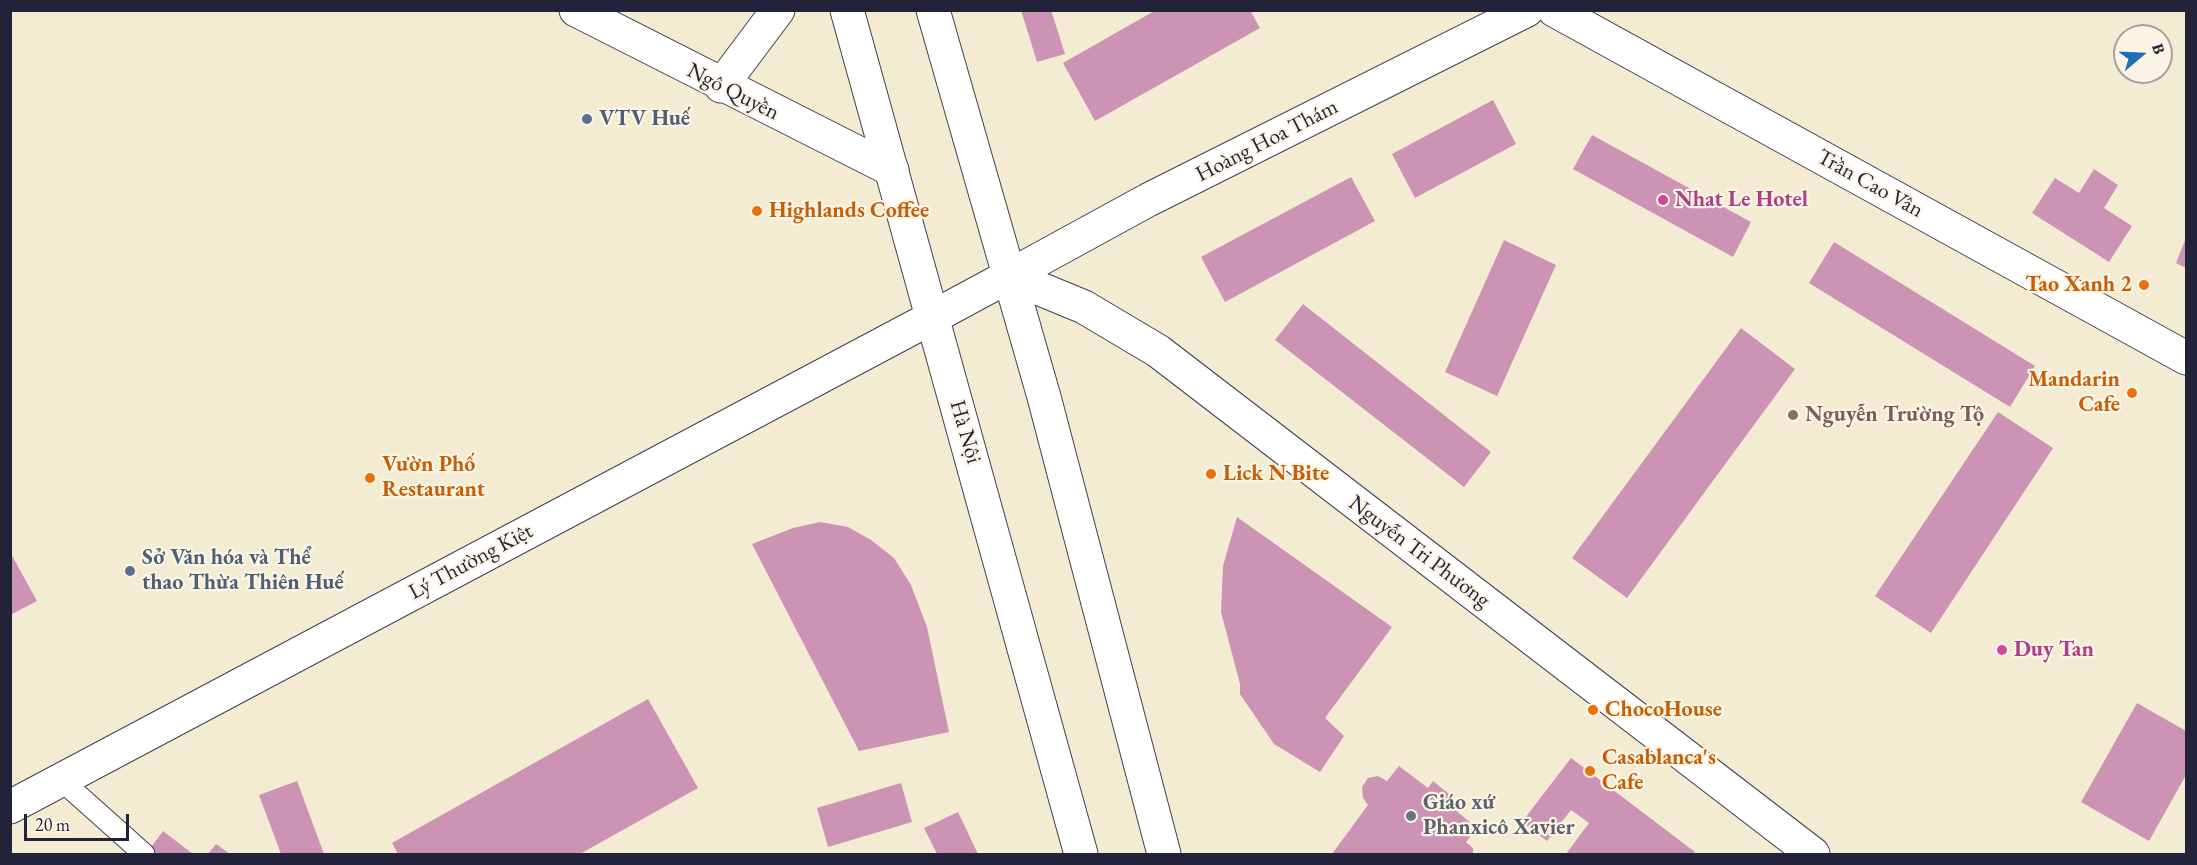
<!DOCTYPE html>
<html>
<head>
<meta charset="utf-8">
<style>
	body { margin:0 }
	#map { position:relative; width:2197px; height:865px; overflow:hidden; background:#f3ecd2; font-family:"EB Garamond",serif }
	canvas { display:block }
	.frame { position:absolute; inset:0; border:12px solid #22223b; pointer-events:none }
	.north { position:absolute; left:2113px; top:24px; width:60px; height:60px; box-sizing:border-box; background:#fcf5e5; border:2px solid #a5a1a1; border-radius:50%; rotate:71deg; font-size:16px; font-weight:700; line-height:24px; text-align:center; color:#22223b }
	.north::after { content:''; display:block; margin:auto; width:21px; height:27px; background:#1f6fb2; clip-path:polygon(50% 0,100% 100%,50% 72%,0 100%) }
	.scale { position:absolute; left:24px; top:814px; width:105px; height:27px; box-sizing:border-box; border:3px solid #22223b; border-top:0; padding-left:8px; font-size:18px; line-height:21px; white-space:nowrap; color:#22223b; -webkit-text-stroke:4px #fcf5e5; paint-order:stroke }
</style>
</head>
<body>
<div id="map">
<canvas width="2197" height="865"></canvas>
<div class="frame"></div>
<div class="north">B</div>
<div class="scale">20 m</div>
</div>
<script>
const g = document.querySelector('canvas').getContext('2d');
g.lineJoin = 'round';
function paint(path, color) {
  g.fillStyle = color;
  g.fill(path, 'evenodd');
}
function poly(rows) {
  const path = new Path2D();
  for (const r of rows) {
    path.moveTo(r[0], r[1]);
    for (let i = 2; i < r.length; i += 2) path.lineTo(r[i], r[i + 1]);
  }
  return path;
}
function stroke(path, color, width, dash) {
  g.strokeStyle = color;
  g.lineWidth = width;
  g.lineCap = dash ? 'butt' : 'round';
  g.setLineDash(dash || []);
  g.stroke(path);
}
function label(font, color, halo, rows, align = 'center') {
  g.font = font + ' "EB Garamond",serif';
  g.lineWidth = 4.5;
  g.setLineDash([]);
  g.textBaseline = 'middle';
  g.strokeStyle = halo;
  g.fillStyle = color;
  for (const [text, x, y, turn = 0] of rows) {
    g.save();
    g.translate(x, y);
    g.rotate((+turn || 0) * Math.PI / 180);
    g.textAlign = isNaN(turn) ? turn : align;
    if (halo) g.strokeText(text, 0, 0);
    g.fillText(text, 0, 0);
    g.restore();
  }
}
paint(poly([
	[1021,10,1051,10,1065,54,1037,62],
	[1156,10,1250,10,1260,28,1095,121,1063,63],
	[1493,100,1516,144,1415,198,1392,154],
	[1592,135,1751,222,1733,257,1573,169],
	[2094,169,2118,185,2104,208,2132,226,2109,262,2032,213,2055,178,2079,193],
	[1351,177,1375,221,1225,302,1201,257],
	[2186,238,2186,268,2176,263],
	[1504,240,1556,265,1497,396,1445,372],
	[1834,242,2035,366,2010,407,1809,283],
	[1303,304,1491,452,1464,487,1275,340],
	[1741,328,1795,369,1627,598,1572,558],
	[1998,412,2053,448,1931,633,1875,596],
	[1237,517,1392,627,1325,718,1344,736,1320,772,1274,744,1240,694,1240,684,1221,612,1223,566],
	[820,522,848,527,871,540,894,558,911,585,927,627,949,732,859,751,752,544,793,528],
	[10,552,37,601,10,615],
	[648,699,698,788,580,854,398,854,392,843],
	[2137,703,2186,731,2186,775,2149,841,2081,802],
	[1571,758,1695,852,1693,854,1566,854,1589,823,1571,810,1547,841,1522,822],
	[1399,766,1428,788,1433,781,1454,798,1449,805,1477,828,1466,842,1473,848,1473,854,1332,854,1368,805,1363,798,1362,787,1368,778,1378,776,1387,781],
	[297,781,324,854,281,854,259,795],
	[901,783,912,822,828,847,817,808],
	[958,812,978,854,937,854,924,828],
	[163,831,193,854,146,854],
	[216,844,230,854,208,854]
]), '#cd93b5');
const lane = poly([
	[60,779,144,854]
]);
const street = poly([
	[576,10,892,170],
	[1554,10,2186,358],
	[721,86,778,10]
]);
const secondary = poly([
	[1009,276,1084,307,1158,351,1813,854],
	[1009,276,1148,200,1527,10],
	[10,807,933,317]
]);
const primary = poly([
	[847,10,1081,854],
	[933,10,1044,397,1164,854],
	[933,317,1009,276]
]);
stroke(lane, '#414052', 23);
stroke(street, '#414052', 35);
stroke(secondary, '#414052', 35);
stroke(primary, '#414052', 35);
stroke(lane, '#fff', 21);
stroke(street, '#fff', 33);
stroke(secondary, '#fff', 33);
stroke(primary, '#fff', 33);
for (const [x, y, r, color] of [
	[587,119,6,"#5c6f8a"],
	[1663,200,6,"#d1479c"],
	[757,211,6,"#e8710a"],
	[2144,285,6,"#e8710a"],
	[2132,393,6,"#e8710a"],
	[1793,415,6,"#8d6e63"],
	[1211,474,6,"#e8710a"],
	[370,478,6,"#e8710a"],
	[130,571,6,"#5c6f8a"],
	[2002,650,6,"#d1479c"],
	[1593,710,6,"#e8710a"],
	[1590,771,6,"#e8710a"],
	[1411,816,6,"#6b7280"]
]) {
  const dot = new Path2D();
  dot.arc(x, y, r, 0, 2 * Math.PI);
  g.fillStyle = color;
  g.fill(dot);
  stroke(dot, '#fcf5e5', 2);
}
label('22px', '#22223b', '#fcf5e5', [
	["Ngô Quyền",733,92,27],
	["Hoàng Hoa Thám",1267,141,-27],
	["Trần Cao Vân",1870,184,29],
	["Hà Nội",965,432,74],
	["Nguyễn Tri Phương",1419,552,37],
	["Lý Thường Kiệt",471,562,-28]
]);
label('bold 22px', '#4e5e75', '#fcf5e5', [
	["VTV Huế",599,119],
	["Sở Văn hóa và Thể",142,558],
	["thao Thừa Thiên Huế",142,583]
], 'left');
label('bold 22px', '#b23c85', '#fcf5e5', [
	["Nhat Le Hotel",1675,200],
	["Duy Tan",2014,650]
], 'left');
label('bold 22px', '#c56008', '#fcf5e5', [
	["Highlands Coffee",769,211],
	["Tao Xanh 2",2132,285,"right"],
	["Mandarin",2120,380,"right"],
	["Cafe",2120,405,"right"],
	["Vườn Phố",382,465],
	["Restaurant",382,490],
	["Lick N Bite",1223,474],
	["ChocoHouse",1605,710],
	["Casablanca's",1602,758],
	["Cafe",1602,783]
], 'left');
label('bold 22px', '#785e54', '#fcf5e5', [
	["Nguyễn Trường Tộ",1805,415]
], 'left');
label('bold 22px', '#5b616d', '#fcf5e5', [
	["Giáo xứ",1423,803],
	["Phanxicô Xavier",1423,828]
], 'left');
</script>
</body>
</html>
